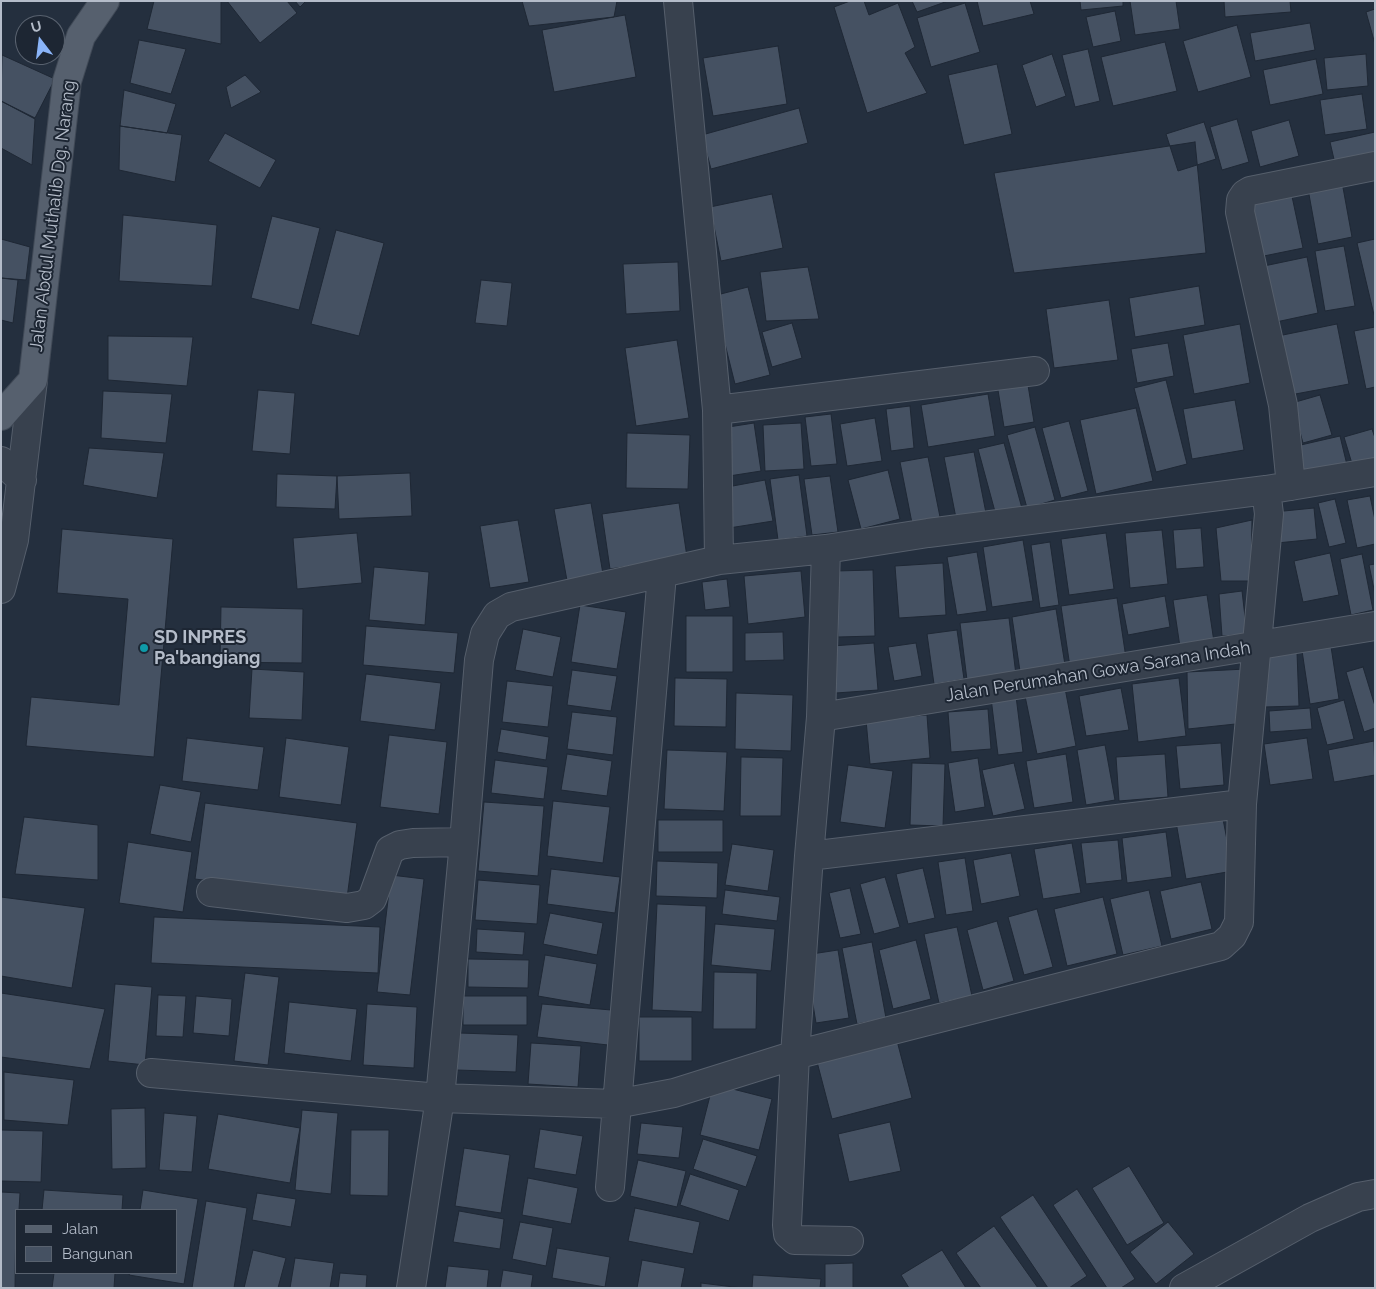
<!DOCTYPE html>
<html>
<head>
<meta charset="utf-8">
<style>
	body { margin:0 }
	#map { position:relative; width:1376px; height:1289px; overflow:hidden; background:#242f3e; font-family:Raleway,sans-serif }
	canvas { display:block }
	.frame { position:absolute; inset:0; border:2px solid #b4bcc9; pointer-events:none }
	.legend { position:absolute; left:15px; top:1209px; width:162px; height:65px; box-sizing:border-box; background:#1d2633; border:1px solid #59626f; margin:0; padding:6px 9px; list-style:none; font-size:15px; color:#b4bcc9 }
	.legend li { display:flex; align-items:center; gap:10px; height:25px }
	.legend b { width:25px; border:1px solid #59626f }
	.north { position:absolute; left:15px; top:15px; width:50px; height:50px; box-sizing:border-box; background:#1d2633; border:1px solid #59626f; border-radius:50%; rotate:345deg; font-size:14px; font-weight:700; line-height:20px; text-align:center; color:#b4bcc9 }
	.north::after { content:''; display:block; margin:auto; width:18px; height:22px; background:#8ab4f8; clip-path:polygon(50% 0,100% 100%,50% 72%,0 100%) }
</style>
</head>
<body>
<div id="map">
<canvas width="1376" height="1289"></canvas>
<div class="frame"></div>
<ul class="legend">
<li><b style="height:6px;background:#56606e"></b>Jalan</li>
<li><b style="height:14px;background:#455162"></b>Bangunan</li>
</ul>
<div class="north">U</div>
</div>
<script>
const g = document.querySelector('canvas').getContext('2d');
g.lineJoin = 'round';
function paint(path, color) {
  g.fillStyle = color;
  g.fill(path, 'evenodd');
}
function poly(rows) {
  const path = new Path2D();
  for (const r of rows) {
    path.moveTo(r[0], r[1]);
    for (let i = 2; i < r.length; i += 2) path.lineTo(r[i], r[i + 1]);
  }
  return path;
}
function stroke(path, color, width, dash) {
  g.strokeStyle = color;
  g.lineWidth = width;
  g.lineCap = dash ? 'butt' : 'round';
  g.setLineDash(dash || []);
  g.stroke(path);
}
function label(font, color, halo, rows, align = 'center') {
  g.font = font + ' Raleway,sans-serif';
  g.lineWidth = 4;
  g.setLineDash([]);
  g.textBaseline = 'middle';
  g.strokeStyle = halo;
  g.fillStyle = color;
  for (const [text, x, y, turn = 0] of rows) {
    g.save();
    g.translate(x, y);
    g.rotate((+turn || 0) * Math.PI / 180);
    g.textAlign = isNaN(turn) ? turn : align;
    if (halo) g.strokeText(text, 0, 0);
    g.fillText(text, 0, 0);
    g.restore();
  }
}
const building = poly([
	[154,1,221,1,221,44,147,29,154,1],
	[227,1,287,1,297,13,260,43,227,1],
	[295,1,306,1,300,7,295,1],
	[522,1,617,1,614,17,529,26,522,1],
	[850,1,864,1,869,15,898,3,915,47,905,53,927,93,867,113,834,7,850,1],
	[912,1,948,1,917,12,912,1],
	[977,1,1030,1,1034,14,983,26,977,1],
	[1080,1,1123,1,1123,6,1081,10,1080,1],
	[1130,1,1176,1,1180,29,1135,35,1130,1],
	[1224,1,1290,1,1291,12,1225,17,1224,1],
	[965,3,980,52,931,67,917,18,965,3],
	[1375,9,1375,44,1366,12,1375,9],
	[1115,11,1121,41,1093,47,1086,17,1115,11],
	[625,15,636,77,554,92,542,30,625,15],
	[1310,23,1315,50,1255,61,1250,33,1310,23],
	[1237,25,1251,77,1198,92,1183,41,1237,25],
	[139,40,186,49,171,94,130,83,139,40],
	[1165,42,1177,91,1113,106,1101,57,1165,42],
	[778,46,787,104,713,116,703,58,778,46],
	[1088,49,1100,101,1075,107,1062,55,1088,49],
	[1052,54,1066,96,1036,107,1022,65,1052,54],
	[1366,54,1368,86,1327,90,1324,58,1366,54],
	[2,55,55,79,35,118,1,101,2,55],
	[1316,59,1323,94,1270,105,1263,70,1316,59],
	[997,64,1012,134,964,145,948,75,997,64],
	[245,75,261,92,231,108,226,87,245,75],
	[124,90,176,104,167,133,120,126,124,90],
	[1362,94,1367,129,1325,135,1320,100,1362,94],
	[1,101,35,119,32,165,1,148,1,101],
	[799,108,808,143,711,169,702,135,799,108],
	[1237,119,1249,162,1222,170,1210,127,1237,119],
	[1289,120,1299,156,1260,167,1251,131,1289,120],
	[1204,122,1216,159,1178,171,1166,134,1204,122],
	[120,126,182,135,175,182,119,170,120,126],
	[1375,132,1375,159,1336,168,1330,142,1375,132],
	[225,133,276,160,260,188,208,161,225,133],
	[1195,142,1206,253,1014,273,994,173,1195,142],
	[1342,182,1352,237,1318,244,1308,189,1342,182],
	[1290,187,1303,248,1259,257,1246,197,1290,187],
	[772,194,783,248,721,261,710,207,772,194],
	[123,215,217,225,212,286,119,281,123,215],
	[272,216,320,228,299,310,251,298,272,216],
	[336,230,384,243,359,336,311,324,336,230],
	[1,239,30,247,26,280,1,278,1,239],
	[1375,239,1375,315,1374,315,1357,243,1375,239],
	[1344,246,1355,306,1325,311,1315,251,1344,246],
	[1307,257,1318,313,1276,322,1264,266,1307,257],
	[678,262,680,311,626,314,623,264,678,262],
	[808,267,819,319,766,321,760,272,808,267],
	[1,278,18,280,13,323,1,320,1,278],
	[481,280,512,283,507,326,475,323,481,280],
	[1199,286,1205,325,1135,337,1129,298,1199,286],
	[748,287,770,375,735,384,713,296,748,287],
	[1109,300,1118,360,1054,368,1046,309,1109,300],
	[792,323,802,358,772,367,762,332,792,323],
	[1240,324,1250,383,1194,394,1183,335,1240,324],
	[1337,324,1349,384,1290,395,1278,336,1337,324],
	[1375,327,1375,387,1366,389,1354,331,1375,327],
	[108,336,193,337,187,386,108,380,108,336],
	[677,340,689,418,636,426,625,348,677,340],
	[1168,343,1174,376,1137,383,1131,349,1168,343],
	[1027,379,1034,422,1004,427,997,384,1027,379],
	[1166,380,1187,464,1156,472,1134,388,1166,380],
	[258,390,295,393,290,454,252,451,258,390],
	[103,391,172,394,166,443,101,438,103,391],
	[988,394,995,436,928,447,921,405,988,394],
	[1320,395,1332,435,1303,443,1292,403,1320,395],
	[1235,400,1244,450,1192,459,1183,409,1235,400],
	[910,406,914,448,891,451,886,409,910,406],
	[1136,408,1153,481,1096,494,1080,420,1136,408],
	[831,414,837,464,811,466,805,417,831,414],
	[875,418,882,461,847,466,840,424,875,418],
	[1069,421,1088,491,1061,498,1042,428,1069,421],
	[754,423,761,471,729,476,722,428,754,423],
	[801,423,804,469,765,471,763,425,801,423],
	[1035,427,1055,500,1027,508,1007,435,1035,427],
	[1372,429,1375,438,1375,461,1353,467,1344,437,1372,429],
	[627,433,690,435,688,489,626,488,627,433],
	[1340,436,1347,465,1299,476,1292,447,1340,436],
	[1004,443,1023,512,997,519,978,449,1004,443],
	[89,448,164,453,157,498,83,485,89,448],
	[974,452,986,513,956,518,944,457,974,452],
	[928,457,940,517,912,523,900,462,928,457],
	[888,470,900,519,861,529,848,480,888,470],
	[410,473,412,516,339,519,337,476,410,473],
	[277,474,337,476,335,509,276,507,277,474],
	[799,475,807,536,778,540,770,479,799,475],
	[830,476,838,532,812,535,804,479,830,476],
	[765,480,773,521,729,528,722,488,765,480],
	[1370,496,1375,520,1375,544,1357,548,1347,500,1370,496],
	[1335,499,1346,543,1329,547,1318,503,1335,499],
	[591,503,604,580,568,586,554,509,591,503],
	[679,503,687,557,610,569,602,514,679,503],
	[1314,508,1317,539,1277,543,1274,512,1314,508],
	[518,520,529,582,490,588,480,526,518,520],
	[1252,520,1251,581,1221,581,1216,528,1252,520],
	[1201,528,1204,567,1176,569,1173,530,1201,528],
	[62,529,173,539,154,757,26,746,31,697,119,705,128,599,57,593,62,529],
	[1162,530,1168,584,1130,588,1125,533,1162,530],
	[357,533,362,583,297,589,293,538,357,533],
	[1106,533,1114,589,1069,595,1061,539,1106,533],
	[1023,540,1033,601,992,607,983,547,1023,540],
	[1050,542,1059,605,1040,608,1031,545,1050,542],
	[977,552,987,611,957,615,947,557,977,552],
	[1330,553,1339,595,1303,602,1294,561,1330,553],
	[1362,554,1373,610,1351,615,1340,559,1362,554],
	[943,563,946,615,899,618,895,566,943,563],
	[1375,564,1375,594,1369,565,1375,564],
	[374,567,429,572,425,625,369,620,374,567],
	[873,570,875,636,838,637,836,571,873,570],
	[801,571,805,617,748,624,744,576,801,571],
	[727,579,730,607,705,610,702,582,727,579],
	[1242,591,1247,634,1222,636,1219,594,1242,591],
	[1207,595,1214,642,1180,647,1173,600,1207,595],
	[1165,596,1170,627,1128,635,1122,604,1165,596],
	[1117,598,1126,658,1070,667,1061,606,1117,598],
	[580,605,626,612,617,669,571,662,580,605],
	[221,607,303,609,302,663,220,662,221,607],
	[1056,609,1066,671,1021,678,1012,617,1056,609],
	[686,616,733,616,733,672,686,672,686,616],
	[1009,618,1016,675,967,680,960,623,1009,618],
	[366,626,458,633,454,673,363,665,366,626],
	[523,629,561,637,553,677,515,670,523,629],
	[957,630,964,679,934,684,927,634,957,630],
	[783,632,784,660,745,661,745,633,783,632],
	[1330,640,1339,699,1310,704,1301,644,1330,640],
	[874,643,878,690,836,693,832,646,874,643],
	[916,643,922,676,894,681,888,647,916,643],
	[1297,652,1299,706,1264,707,1261,654,1297,652],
	[1363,667,1375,706,1375,728,1364,732,1346,672,1363,667],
	[252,669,304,672,302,720,249,718,252,669],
	[1246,669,1245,723,1188,729,1187,672,1246,669],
	[572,670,617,676,611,711,567,705,572,670],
	[366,674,441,683,435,730,360,721,366,674],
	[675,678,727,679,726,727,674,726,675,678],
	[1179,678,1186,736,1138,742,1132,684,1179,678],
	[507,681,553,686,548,727,502,722,507,681],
	[1065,688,1076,746,1037,754,1025,696,1065,688],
	[1121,688,1129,730,1086,736,1079,696,1121,688],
	[736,693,793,695,791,751,735,749,736,693],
	[1016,696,1023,752,998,755,991,698,1016,696],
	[1344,700,1354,739,1327,745,1317,708,1344,700],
	[1310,708,1312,729,1270,732,1269,711,1310,708],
	[988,709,991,749,951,752,948,712,988,709],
	[572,712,617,717,613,755,567,749,572,712],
	[927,715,930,758,870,764,866,720,927,715],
	[501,729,549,737,546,760,497,752,501,729],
	[389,735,447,742,439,814,380,807,389,735],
	[187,738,264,747,258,790,182,781,187,738],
	[286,738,349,747,341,805,279,797,286,738],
	[1307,738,1313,779,1270,785,1264,744,1307,738],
	[1374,741,1375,775,1334,782,1328,750,1374,741],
	[1221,743,1224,785,1180,789,1176,746,1221,743],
	[1105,745,1115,800,1086,805,1077,750,1105,745],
	[667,750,727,752,724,811,664,809,667,750],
	[567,754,612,761,607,796,561,790,567,754],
	[1066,754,1073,802,1034,808,1026,761,1066,754],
	[1165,754,1168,797,1119,801,1116,757,1165,754],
	[741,757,783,758,781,816,740,816,741,757],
	[978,758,985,807,955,812,948,763,978,758],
	[495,760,548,767,544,799,491,793,495,760],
	[912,763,945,764,943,826,910,825,912,763],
	[1014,763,1025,809,993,816,982,770,1014,763],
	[848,765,893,771,885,828,840,822,848,765],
	[160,785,201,792,191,842,150,834,160,785],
	[553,801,610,807,603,863,547,856,553,801],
	[484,802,544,806,538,876,478,871,484,802],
	[205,803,357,823,347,898,195,879,205,803],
	[1222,814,1233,871,1186,879,1176,822,1222,814],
	[24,817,98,825,98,880,15,874,24,817],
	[658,820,723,820,723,852,658,852,658,820],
	[1166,832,1172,877,1127,883,1122,838,1166,832],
	[1118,840,1122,880,1086,884,1081,843,1118,840],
	[128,842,192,852,183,912,119,903,128,842],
	[1072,843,1081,893,1043,899,1034,849,1072,843],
	[732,844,774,850,768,891,725,885,732,844],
	[1011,853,1020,896,981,904,973,860,1011,853],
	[965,858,973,911,946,915,938,862,965,858],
	[657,861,718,863,717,898,656,896,657,861],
	[923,868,935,918,908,924,896,874,923,868],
	[551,869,620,877,615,913,547,904,551,869],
	[391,875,424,879,410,995,377,992,391,875],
	[885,877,900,927,874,934,860,884,885,877],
	[478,880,540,885,537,924,475,920,478,880],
	[1201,882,1212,929,1171,939,1160,891,1201,882],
	[850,888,861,934,840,938,829,893,850,888],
	[725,890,780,897,777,921,722,914,725,890],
	[1149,890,1162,946,1123,955,1110,899,1149,890],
	[1,897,85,908,72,988,1,976,1,897],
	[1103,897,1117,954,1067,966,1054,909,1103,897],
	[657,904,706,906,702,1012,652,1010,657,904],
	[1037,909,1053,967,1024,975,1008,917,1037,909],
	[550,913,603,923,597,955,543,944,550,913],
	[154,917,380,927,378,973,151,963,154,917],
	[997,921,1014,981,983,990,967,930,997,921],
	[715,924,775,929,771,971,711,965,715,924],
	[957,927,972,996,939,1003,924,934,957,927],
	[477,929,525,932,523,955,476,952,477,929],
	[916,940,931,999,893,1009,879,950,916,940],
	[872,942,886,1018,857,1024,842,948,872,942],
	[838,950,849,1018,816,1023,805,955,838,950],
	[545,955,597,964,590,1005,538,996,545,955],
	[468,959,529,960,528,988,468,987,468,959],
	[714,972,757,973,756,1029,713,1029,714,972],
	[245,973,279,977,268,1065,234,1061,245,973],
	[115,984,152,987,145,1065,108,1061,115,984],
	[1,993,105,1009,90,1069,1,1057,1,993],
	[158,995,186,996,183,1037,156,1036,158,995],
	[196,996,232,999,229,1036,193,1033,196,996],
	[463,996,527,996,527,1025,463,1025,463,996],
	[289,1002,357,1009,351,1061,284,1053,289,1002],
	[367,1004,417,1007,414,1068,363,1065,367,1004],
	[542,1004,611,1010,608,1045,537,1037,542,1004],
	[639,1017,692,1017,692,1061,639,1061,639,1017],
	[459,1033,518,1035,516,1072,457,1070,459,1033],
	[896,1037,912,1098,832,1119,816,1058,896,1037],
	[531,1043,581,1046,578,1087,528,1084,531,1043],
	[4,1072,74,1080,68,1125,4,1120,4,1072],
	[713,1084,772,1099,759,1150,700,1135,713,1084],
	[145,1108,146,1168,112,1169,111,1109,145,1108],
	[302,1110,338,1113,331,1194,295,1190,302,1110],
	[164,1113,197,1116,192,1172,159,1170,164,1113],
	[218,1114,300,1128,290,1183,208,1169,218,1114],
	[890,1122,901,1171,849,1182,838,1134,890,1122],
	[641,1123,683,1127,679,1158,637,1154,641,1123],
	[540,1129,583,1136,576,1175,534,1168,540,1129],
	[1,1130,43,1131,41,1182,1,1181,1,1130],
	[351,1130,389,1130,388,1196,350,1195,351,1130],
	[703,1139,757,1156,746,1187,693,1169,703,1139],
	[464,1148,510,1155,501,1213,455,1206,464,1148],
	[638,1160,686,1171,677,1207,630,1196,638,1160],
	[1129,1166,1164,1223,1127,1245,1092,1188,1129,1166],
	[690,1174,739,1190,729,1221,680,1205,690,1174],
	[528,1178,578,1188,571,1224,522,1215,528,1178],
	[1077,1189,1135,1279,1121,1288,1107,1288,1053,1205,1077,1189],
	[44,1190,123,1195,122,1210,42,1210,44,1190],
	[143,1190,198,1199,184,1284,129,1275,130,1273,176,1273,176,1210,140,1210,143,1190],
	[1,1192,20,1193,19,1210,16,1210,15,1288,1,1288,1,1192],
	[257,1193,296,1199,291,1227,252,1220,257,1193],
	[1033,1195,1087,1276,1069,1288,1048,1288,1000,1217,1033,1195],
	[206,1201,247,1208,234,1288,192,1288,206,1201],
	[635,1208,700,1222,693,1254,628,1241,635,1208],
	[459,1211,504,1219,500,1249,453,1242,459,1211],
	[520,1222,553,1228,546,1266,512,1259,520,1222],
	[1168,1222,1194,1254,1156,1284,1130,1252,1168,1222],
	[994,1226,1038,1288,981,1288,956,1253,994,1226],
	[557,1248,610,1257,605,1287,552,1278,557,1248],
	[253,1250,286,1258,278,1288,244,1288,253,1250],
	[942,1250,966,1288,909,1288,901,1275,942,1250],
	[295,1258,334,1263,330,1288,290,1288,295,1258],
	[642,1260,685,1268,681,1288,637,1288,642,1260],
	[853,1263,853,1288,825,1288,825,1264,853,1263],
	[448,1266,489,1270,487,1288,445,1288,448,1266],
	[503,1270,533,1275,531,1288,500,1288,503,1270],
	[54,1273,115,1273,114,1288,52,1288,54,1273],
	[340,1273,367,1275,366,1288,338,1288,340,1273],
	[753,1275,821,1279,820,1288,752,1288,753,1275],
	[701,1283,742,1288,701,1288,701,1283]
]);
paint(building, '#455162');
stroke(building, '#1f2835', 1);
const minor = poly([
	[678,1,717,410,719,560],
	[717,410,1035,371],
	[1291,486,1283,405,1240,212,1241,200,1245,194,1250,191,1375,166],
	[826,549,821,717,809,856,1242,804],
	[821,717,1375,626],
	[809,856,795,1055,787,1225,788,1234,795,1240,849,1241],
	[211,892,347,908,364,905,372,899,390,850,400,845,413,843,464,842],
	[151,1073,440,1098,464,842,479,660,485,634,497,615,511,607,719,560,826,549,928,533,1266,490,1375,472],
	[610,1187,662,574],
	[411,1288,440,1098,616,1104,674,1093,795,1055,1221,946,1232,936,1239,922,1242,804,1269,514,1266,490]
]);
const tertiary = poly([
	[1,461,22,480],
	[1,589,14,540,33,380],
	[1184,1288,1310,1218,1358,1197,1375,1194]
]);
const primary = poly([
	[1,416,33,380,67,81,81,36,105,1]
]);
stroke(minor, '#565f6c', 30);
stroke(tertiary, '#565f6c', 30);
stroke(primary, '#414a57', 30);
stroke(minor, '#38414e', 28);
stroke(tertiary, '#38414e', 28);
stroke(primary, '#56606e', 28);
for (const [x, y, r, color] of [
	[144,648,5,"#0f9aa8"]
]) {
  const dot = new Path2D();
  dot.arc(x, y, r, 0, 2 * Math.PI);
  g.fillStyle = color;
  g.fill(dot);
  stroke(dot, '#1d2633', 2);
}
label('18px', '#b4bcc9', '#1d2633', [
	["Jalan Abdul Muthalib Dg. Narang",53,216,-83],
	["Jalan Perumahan Gowa Sarana Indah",1098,672,-9]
]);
label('bold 18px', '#b4bcc9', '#1d2633', [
	["SD INPRES",154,638],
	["Pa'bangiang",154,659]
], 'left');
</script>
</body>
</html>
